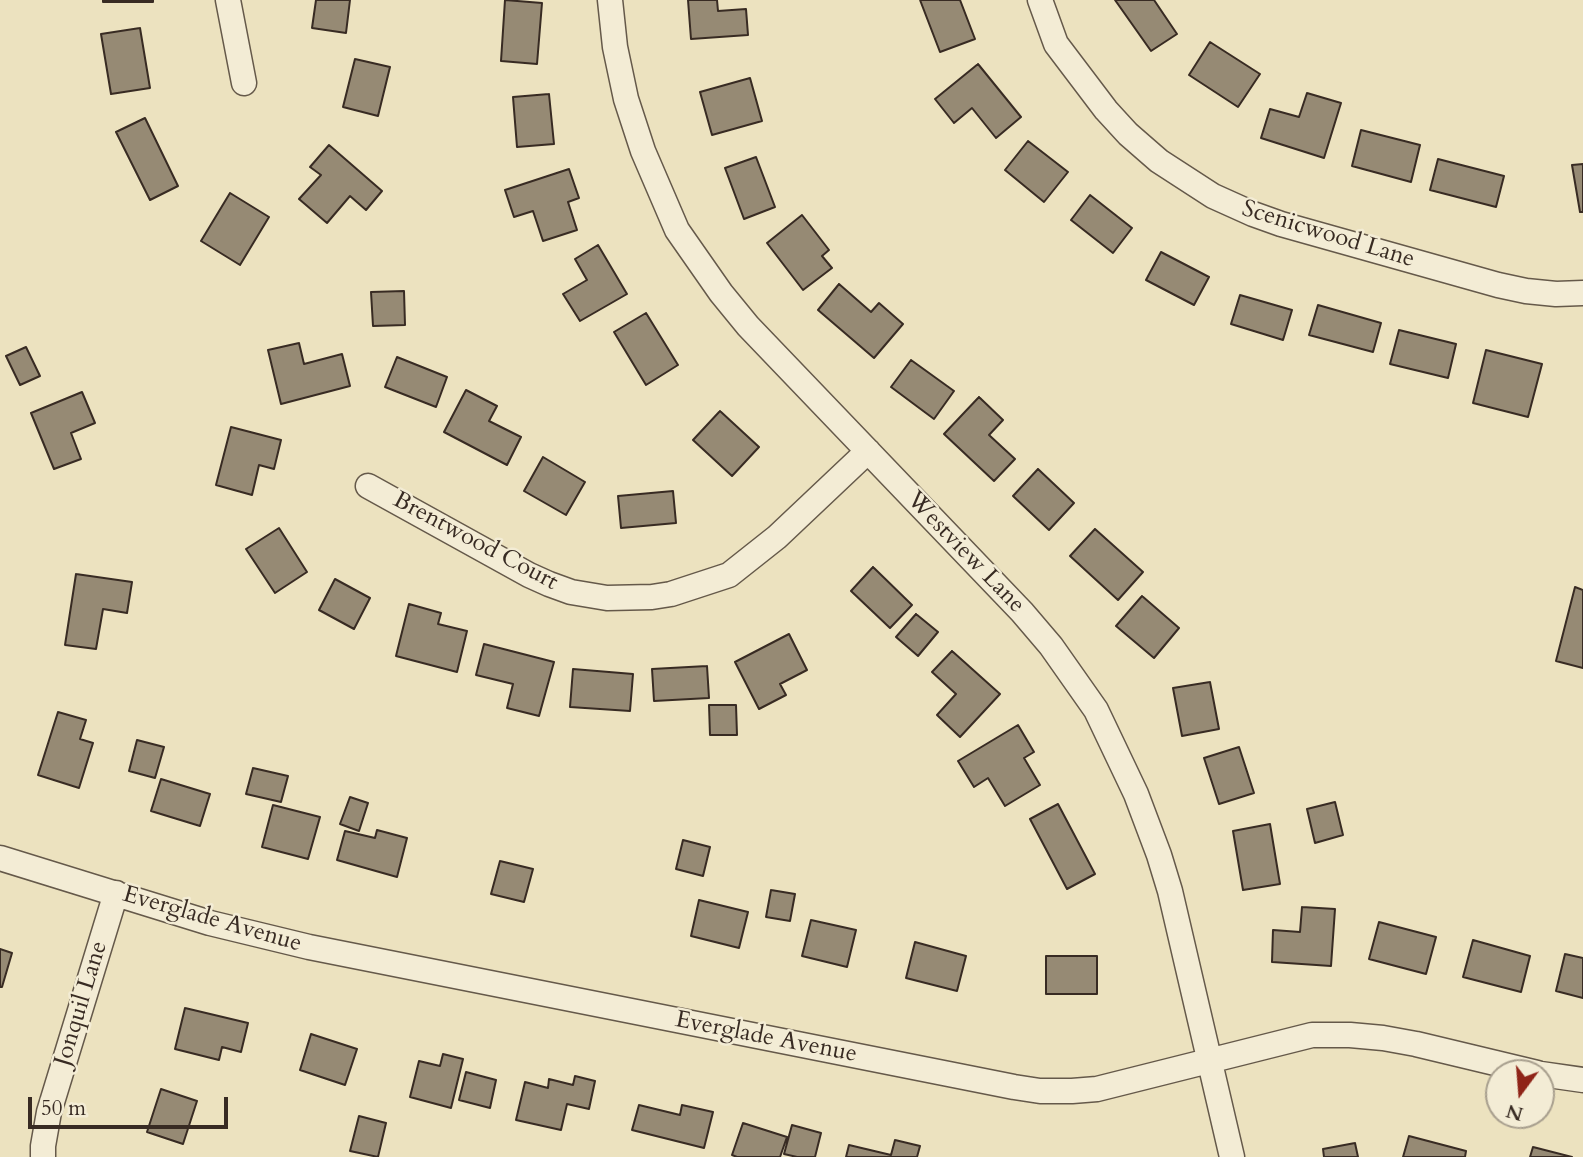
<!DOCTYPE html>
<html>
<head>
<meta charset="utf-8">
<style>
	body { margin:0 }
	#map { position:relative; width:1583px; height:1157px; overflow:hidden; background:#ece2bf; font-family:Cardo,serif }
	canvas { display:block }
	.north { position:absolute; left:1485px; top:1059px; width:70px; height:70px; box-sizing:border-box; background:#f3ecd5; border:2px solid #a89f8e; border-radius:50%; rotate:196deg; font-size:19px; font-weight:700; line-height:28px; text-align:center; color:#382b23 }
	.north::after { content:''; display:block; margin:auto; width:24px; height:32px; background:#8f2418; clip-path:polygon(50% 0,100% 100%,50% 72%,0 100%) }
	.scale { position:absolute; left:28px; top:1097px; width:200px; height:32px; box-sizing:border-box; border:4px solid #382b23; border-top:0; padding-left:9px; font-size:21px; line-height:24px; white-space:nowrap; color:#382b23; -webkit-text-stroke:5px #f3ecd5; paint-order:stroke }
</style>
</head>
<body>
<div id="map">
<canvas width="1583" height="1157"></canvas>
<div class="north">N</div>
<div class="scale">50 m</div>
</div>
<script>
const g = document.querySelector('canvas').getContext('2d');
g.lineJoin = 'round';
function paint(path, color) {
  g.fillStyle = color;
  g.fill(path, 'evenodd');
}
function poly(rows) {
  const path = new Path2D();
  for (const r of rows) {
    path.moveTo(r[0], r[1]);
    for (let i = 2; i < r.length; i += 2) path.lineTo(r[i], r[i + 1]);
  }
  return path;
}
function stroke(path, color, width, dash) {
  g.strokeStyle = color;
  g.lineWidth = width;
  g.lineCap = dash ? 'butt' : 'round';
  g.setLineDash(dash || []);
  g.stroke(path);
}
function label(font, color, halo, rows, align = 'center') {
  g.font = font + ' Cardo,serif';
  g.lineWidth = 5;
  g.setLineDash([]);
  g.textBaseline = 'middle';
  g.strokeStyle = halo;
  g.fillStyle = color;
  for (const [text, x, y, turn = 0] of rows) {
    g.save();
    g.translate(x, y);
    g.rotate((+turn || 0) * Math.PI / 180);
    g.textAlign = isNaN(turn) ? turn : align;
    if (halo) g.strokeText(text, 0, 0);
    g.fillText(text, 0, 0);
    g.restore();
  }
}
const building = poly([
	[103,0,153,0,153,2,103,2,103,0],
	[316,0,350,0,346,33,312,28,316,0],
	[505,0,542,3,537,64,501,61,505,0],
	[688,0,717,0,718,11,746,9,748,35,691,39,688,0],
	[920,0,960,0,975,39,940,52,920,0],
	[1115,0,1154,0,1177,34,1151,51,1115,0],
	[140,28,150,88,111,94,101,34,140,28],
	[1210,42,1260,74,1238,107,1189,75,1210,42],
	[355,59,390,67,378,116,343,107,355,59],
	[978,64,1021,117,996,138,972,108,954,123,935,99,978,64],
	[750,78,762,121,712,135,700,92,750,78],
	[1307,93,1341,103,1324,158,1261,138,1270,109,1299,117,1307,93],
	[549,94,554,144,517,147,513,97,549,94],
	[145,118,178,186,150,200,116,132,145,118],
	[1361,130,1420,145,1411,182,1352,166,1361,130],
	[1028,141,1068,172,1044,202,1005,170,1028,141],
	[329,145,382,191,366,210,350,196,327,223,299,199,321,175,310,167,329,145],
	[756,157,775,207,744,219,725,168,756,157],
	[1438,159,1504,176,1496,207,1430,190,1438,159],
	[1583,164,1583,212,1580,212,1572,165,1583,164],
	[569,169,579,198,568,202,577,230,543,241,533,211,514,217,505,190,569,169],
	[230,193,269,217,240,265,201,241,230,193],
	[1090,195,1132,228,1113,253,1071,220,1090,195],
	[802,215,829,250,822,256,832,268,803,290,767,243,802,215],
	[598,245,627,294,580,321,563,294,587,280,575,259,598,245],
	[1161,252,1209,277,1194,305,1146,280,1161,252],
	[839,284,871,312,879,303,903,324,874,358,818,310,839,284],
	[404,291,405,325,373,326,371,292,404,291],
	[1240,295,1292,310,1283,340,1231,324,1240,295],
	[1318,305,1381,323,1373,352,1309,335,1318,305],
	[646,313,678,365,646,385,614,332,646,313],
	[1399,330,1456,344,1448,378,1390,364,1399,330],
	[299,343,304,364,342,354,350,386,281,404,268,350,299,343],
	[26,347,40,376,20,385,6,356,26,347],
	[1486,350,1542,364,1528,417,1473,403,1486,350],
	[397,357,447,377,436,407,385,387,397,357],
	[911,360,954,391,934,419,891,387,911,360],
	[466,390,497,406,489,421,521,437,507,465,444,432,466,390],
	[82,392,95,423,71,433,81,459,54,469,31,413,82,392],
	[979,397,1003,420,989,435,1015,459,994,481,944,434,979,397],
	[720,411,759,447,732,476,693,440,720,411],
	[231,427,281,440,274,469,259,465,252,495,216,485,231,427],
	[543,457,585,482,566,515,524,491,543,457],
	[1038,469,1074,503,1049,530,1013,496,1038,469],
	[673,491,676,523,621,528,618,496,673,491],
	[279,528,307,572,275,593,246,549,279,528],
	[1095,529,1143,572,1118,600,1070,556,1095,529],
	[873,567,912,605,890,628,851,591,873,567],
	[76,574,132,582,127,613,103,609,96,649,65,645,76,574],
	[335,579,370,598,354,629,319,610,335,579],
	[1575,587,1583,590,1583,668,1556,661,1575,587],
	[1142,596,1179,628,1154,658,1116,626,1142,596],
	[409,604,441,613,438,624,467,631,457,672,396,656,409,604],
	[916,614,938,632,918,656,896,637,916,614],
	[789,634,807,670,780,684,786,695,759,709,735,662,789,634],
	[484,644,554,662,539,716,507,708,513,684,476,675,484,644],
	[952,651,1000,694,960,737,937,715,956,694,932,672,952,651],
	[707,666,709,698,654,701,652,669,707,666],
	[573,669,633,674,630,711,570,707,573,669],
	[1210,682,1219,729,1182,736,1173,688,1210,682],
	[709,705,736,705,737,735,710,735,709,705],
	[58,712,86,720,80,739,93,743,79,788,38,775,58,712],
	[1018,725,1034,752,1024,758,1040,785,1005,806,988,778,974,787,958,761,1018,725],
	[137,740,164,747,155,778,129,771,137,740],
	[1239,747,1254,793,1219,804,1204,758,1239,747],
	[253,768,288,776,281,802,246,794,253,768],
	[161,779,210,794,200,826,151,811,161,779],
	[350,797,368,803,359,831,340,824,350,797],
	[1335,802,1343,835,1315,843,1307,809,1335,802],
	[1058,804,1095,874,1067,889,1030,819,1058,804],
	[273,805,320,817,308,859,262,847,273,805],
	[1270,824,1280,884,1243,890,1233,831,1270,824],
	[377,830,407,838,397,877,337,860,345,831,375,838,377,830],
	[683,840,710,847,703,876,676,869,683,840],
	[500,861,533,869,524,902,491,894,500,861],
	[771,890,795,894,790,921,766,917,771,890],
	[699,900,748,912,739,948,691,936,699,900],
	[1302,907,1335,909,1331,966,1272,962,1273,930,1300,932,1302,907],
	[811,920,856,930,847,967,802,956,811,920],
	[1379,922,1436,937,1426,974,1369,959,1379,922],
	[1473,940,1530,956,1521,992,1463,977,1473,940],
	[915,942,966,956,957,991,906,978,915,942],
	[0,949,12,953,2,987,0,987,0,949],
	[1565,954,1583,958,1583,998,1556,991,1565,954],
	[1046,956,1097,956,1097,994,1046,994,1046,956],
	[185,1008,248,1023,241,1052,222,1047,219,1060,175,1049,185,1008],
	[311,1034,357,1049,345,1085,300,1070,311,1034],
	[443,1054,463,1059,451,1108,410,1097,419,1061,440,1066,443,1054],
	[466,1072,496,1080,490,1108,459,1100,466,1072],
	[575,1076,595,1081,589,1109,567,1104,561,1130,516,1120,525,1082,548,1088,549,1079,573,1085,575,1076],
	[161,1089,197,1101,183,1144,147,1132,161,1089],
	[639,1105,680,1115,682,1105,713,1112,704,1148,632,1130,639,1105],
	[359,1116,386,1123,378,1157,350,1151,359,1116],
	[743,1123,787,1137,780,1157,737,1157,732,1155,743,1123],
	[792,1125,821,1133,815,1157,797,1157,784,1154,792,1125],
	[1409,1136,1466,1151,1465,1157,1403,1157,1409,1136],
	[895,1140,920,1146,917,1157,846,1157,849,1145,891,1155,895,1140],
	[1355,1143,1358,1157,1324,1157,1323,1149,1355,1143],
	[1533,1147,1572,1157,1530,1157,1533,1147]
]);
paint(building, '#968a74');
stroke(building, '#382b23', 2);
const street = poly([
	[228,0,244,83],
	[610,0,615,47,626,99,643,151,677,230,721,293,748,326,1022,612,1051,646,1096,710,1136,794,1159,855,1170,891,1232,1157],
	[1040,0,1056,44,1106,110,1128,134,1159,161,1213,196,1253,214,1281,224,1498,285,1526,291,1556,294,1583,293],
	[368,486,529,575,549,584,571,592,607,598,652,597,671,594,729,575,777,537,868,451],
	[0,858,210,923,309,947,1014,1087,1040,1091,1072,1091,1097,1089,1312,1035,1350,1035,1383,1038,1416,1044,1537,1073],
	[1541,1074,1583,1080],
	[43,1157,43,1146,49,1112,116,893]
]);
stroke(street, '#65594a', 27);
stroke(street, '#f3ecd5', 24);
label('24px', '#382b23', '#f3ecd5', [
	["Scenicwood Lane",1328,235,17],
	["Brentwood Court",475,542,28],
	["Westview Lane",965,553,46],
	["Everglade Avenue",212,920,16],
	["Jonquil Lane",82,1004,-73],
	["Everglade Avenue",766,1038,11]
]);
</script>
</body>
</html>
